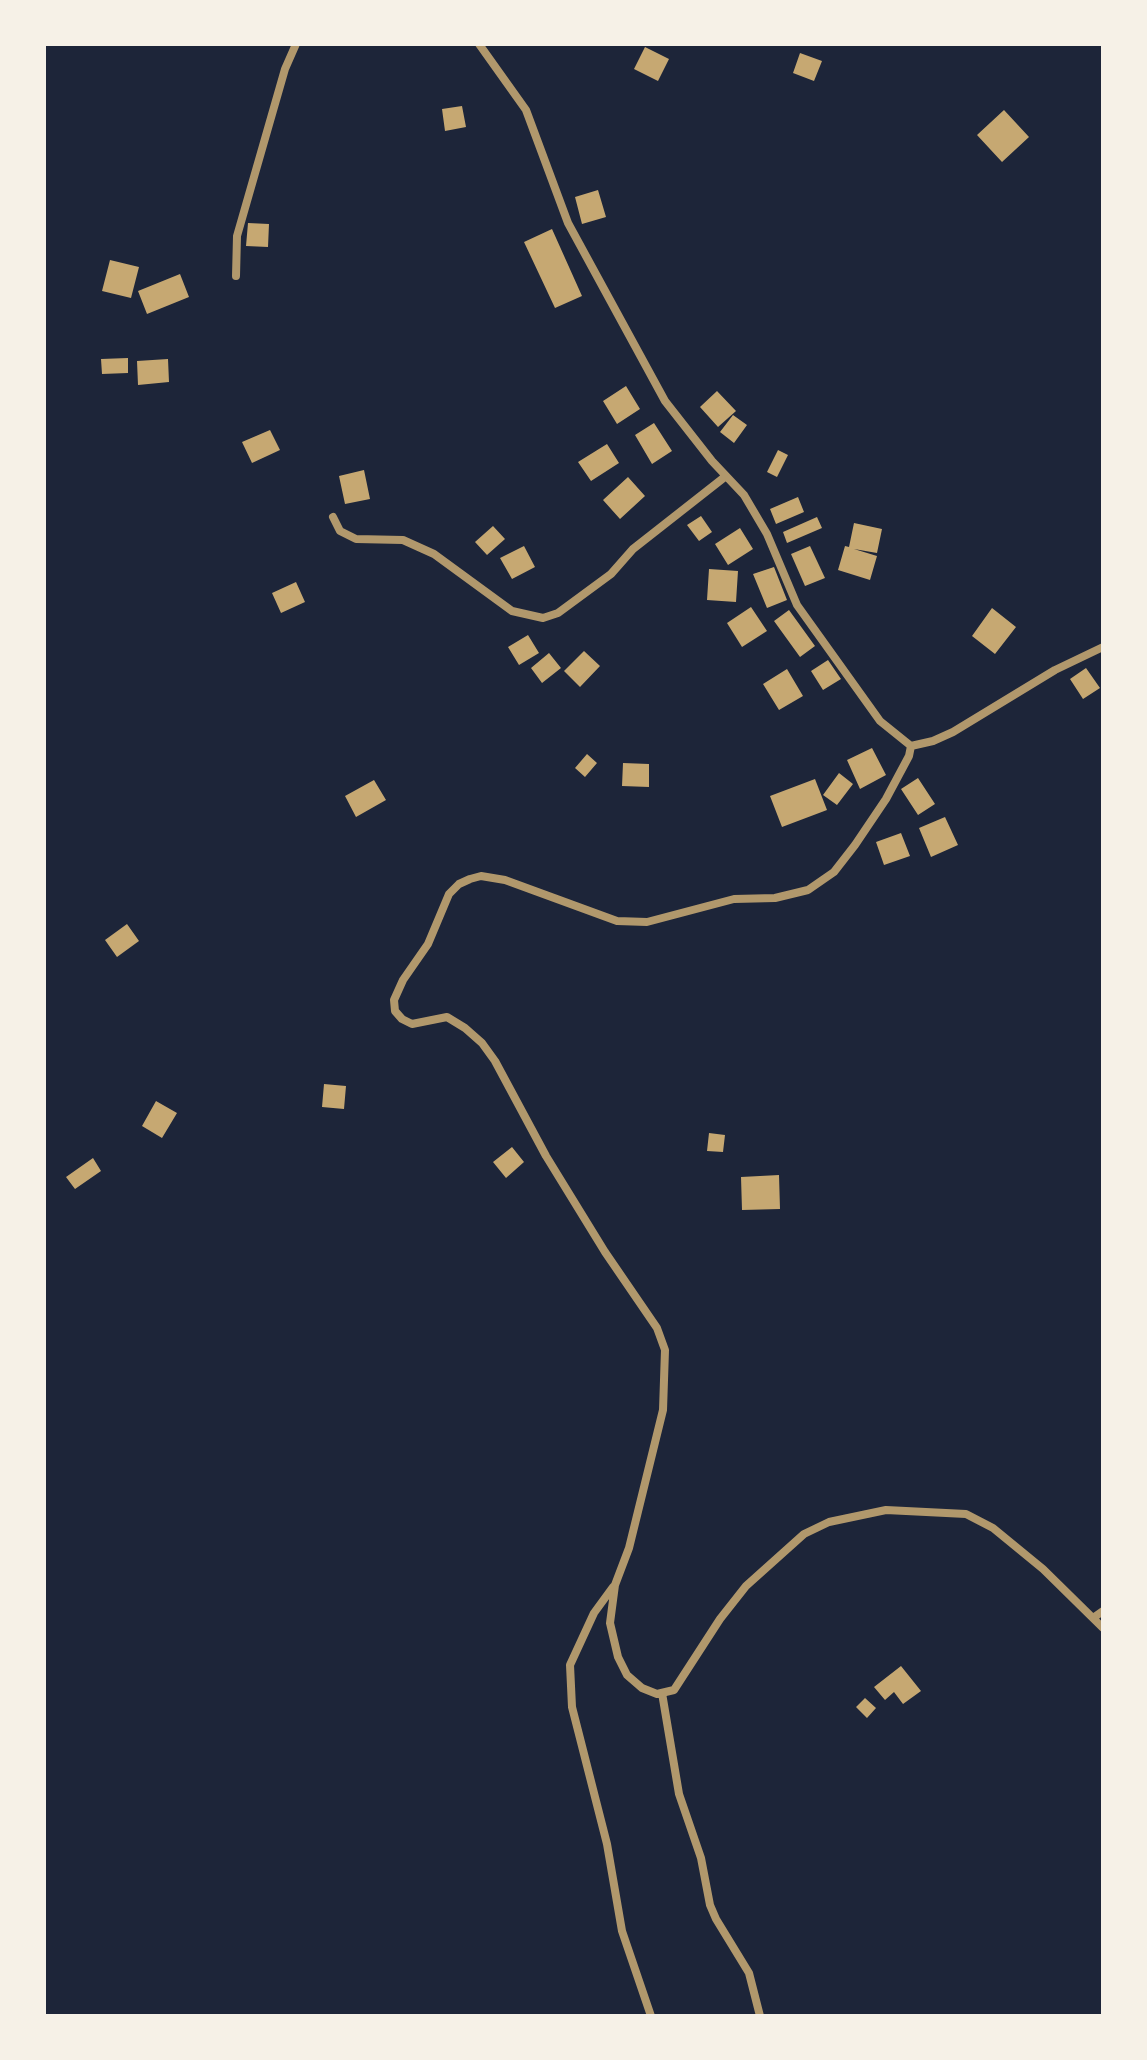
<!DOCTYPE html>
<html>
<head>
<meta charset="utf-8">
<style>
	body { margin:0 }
	#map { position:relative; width:1147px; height:2060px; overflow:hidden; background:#14213d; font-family:"Space Grotesk",sans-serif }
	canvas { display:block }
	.frame { position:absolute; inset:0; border:46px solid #f6f1e7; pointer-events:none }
</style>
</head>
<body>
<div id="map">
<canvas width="1147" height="2060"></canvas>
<div class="frame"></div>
</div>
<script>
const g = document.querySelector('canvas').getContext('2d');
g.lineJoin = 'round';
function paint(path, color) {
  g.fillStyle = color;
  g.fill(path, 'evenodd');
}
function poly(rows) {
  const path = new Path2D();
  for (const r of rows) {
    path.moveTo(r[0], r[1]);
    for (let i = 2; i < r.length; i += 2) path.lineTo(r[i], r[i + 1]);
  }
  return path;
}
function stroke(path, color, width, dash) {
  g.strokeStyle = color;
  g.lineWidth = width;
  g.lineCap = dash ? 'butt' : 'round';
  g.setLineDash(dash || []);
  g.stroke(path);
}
paint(poly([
	[44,44,1103,44,1103,2016,44,2016]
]), '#1d2539');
paint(poly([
	[645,47,669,59,658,81,634,69],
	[800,53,822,61,814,81,793,73],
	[462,106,466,127,445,131,442,109],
	[1004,110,1029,137,1002,162,977,135],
	[598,190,606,217,582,224,575,197],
	[248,223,269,224,268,247,246,246],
	[552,229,582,296,555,308,524,242],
	[110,260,139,267,131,298,102,291],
	[180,274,189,297,147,314,138,291],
	[128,358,128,373,102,374,101,359],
	[168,359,169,382,138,385,137,361],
	[626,386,640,409,617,424,603,401],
	[717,391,736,411,718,427,700,407],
	[733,415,747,425,734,443,720,432],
	[654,423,672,451,652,464,635,435],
	[270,430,280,450,252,463,242,442],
	[607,444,619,463,591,481,578,462],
	[778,450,788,455,777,477,767,472],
	[364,470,370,499,345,504,339,476],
	[628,477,645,496,620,519,603,500],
	[798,497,804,512,776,524,770,509],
	[701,516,712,532,699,541,687,525],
	[817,517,822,528,787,543,783,532],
	[854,523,882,529,877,553,854,549,877,556,870,580,838,570,845,546,849,547],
	[493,526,505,539,487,555,475,542],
	[740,528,753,549,728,565,715,544],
	[524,546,535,567,512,579,500,558],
	[810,546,825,578,805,586,791,554],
	[774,567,787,600,767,608,753,574],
	[709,569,738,571,736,602,707,600],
	[296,582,305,602,281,613,272,593],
	[751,607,767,631,742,647,727,623],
	[992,608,1016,627,995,654,972,636],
	[789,610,815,646,800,657,774,621],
	[528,635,539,653,519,665,508,647],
	[584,651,600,666,580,687,564,671],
	[549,653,561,668,542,683,531,668],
	[828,660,841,679,823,690,811,671],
	[1086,668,1100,688,1083,699,1070,679],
	[787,669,803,696,779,710,763,684],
	[872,748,886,775,860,789,847,760],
	[587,754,597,763,585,777,575,768],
	[623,763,649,764,649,787,622,786],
	[839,773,853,784,837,805,823,795],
	[918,778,935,804,918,815,901,789],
	[815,779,827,810,782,827,770,796],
	[374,780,386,800,356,817,345,796],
	[945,817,958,845,931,857,919,828],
	[901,833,910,856,884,865,876,842],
	[127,924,139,941,117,957,105,940],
	[324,1084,346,1086,344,1109,322,1107],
	[156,1101,177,1113,162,1138,142,1126],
	[709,1133,725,1135,723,1152,707,1151],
	[512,1147,524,1162,506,1178,493,1162],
	[93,1158,101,1171,75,1189,66,1177],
	[779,1175,780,1209,742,1210,741,1177],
	[901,1666,921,1691,903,1704,894,1692,885,1700,874,1687],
	[865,1698,876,1708,867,1718,856,1707]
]), '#c6a872');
stroke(poly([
	[479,44,526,110,568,223,665,401,712,461,744,495,767,534,797,605,880,721,911,746,909,756,886,799,855,845,834,872,808,890,775,898,734,899,647,922,617,921,505,880,481,876,470,879,459,884,449,894,428,944,403,980,394,1000,395,1011,402,1019,412,1024,447,1017,465,1028,482,1043,495,1061,546,1156,605,1252,657,1328,665,1350,663,1410,629,1548,615,1585,610,1623,618,1657,627,1675,642,1688,657,1694,674,1690,720,1619,746,1586,804,1534,829,1522,886,1510,966,1514,993,1528,1043,1569,1103,1628],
	[236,276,237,236,285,69,296,44],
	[333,517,340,531,356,539,403,540,434,554,512,611,543,618,558,613,611,574,633,549,726,476],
	[911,746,933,741,953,732,1055,670,1103,647],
	[613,1587,594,1613,570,1665,572,1707,607,1844,622,1931,651,2016],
	[1093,1618,1103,1611],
	[662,1693,679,1794,701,1858,710,1905,716,1919,749,1973,760,2016]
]), '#b1986c', 8);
</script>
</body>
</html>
